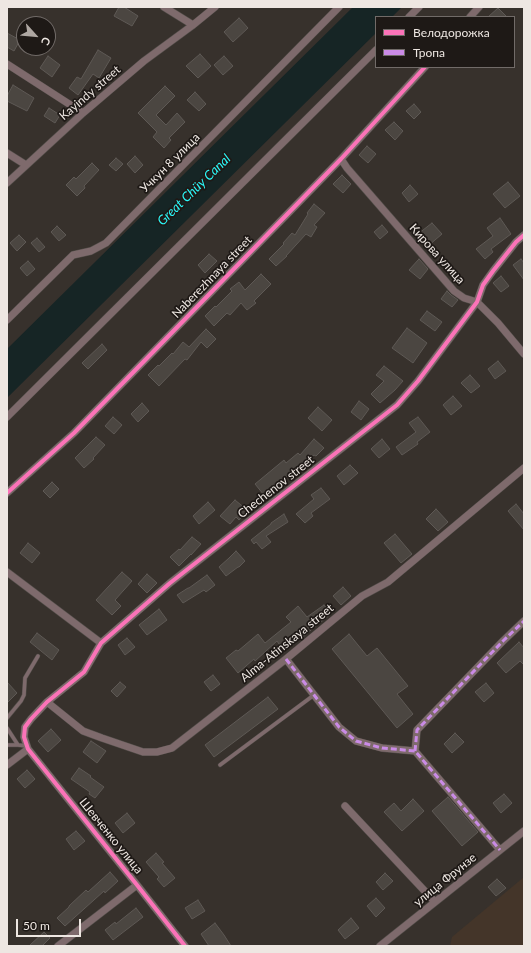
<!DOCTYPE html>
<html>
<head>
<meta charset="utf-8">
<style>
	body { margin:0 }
	#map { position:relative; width:531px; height:953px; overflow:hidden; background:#37312c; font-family:Lato,sans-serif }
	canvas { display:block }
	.frame { position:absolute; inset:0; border:8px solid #eee7e2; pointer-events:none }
	.legend { position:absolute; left:375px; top:16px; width:140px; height:52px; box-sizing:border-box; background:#1e1916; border:1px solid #716b68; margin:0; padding:5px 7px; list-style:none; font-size:12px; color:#eee7e2 }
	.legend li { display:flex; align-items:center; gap:8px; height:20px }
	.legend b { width:20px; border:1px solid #716b68 }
	.north { position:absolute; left:16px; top:16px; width:40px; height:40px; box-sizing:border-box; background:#1e1916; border:1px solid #716b68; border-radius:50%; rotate:117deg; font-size:11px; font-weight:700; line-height:16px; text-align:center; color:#eee7e2 }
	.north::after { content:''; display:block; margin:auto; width:14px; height:18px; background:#aea7a2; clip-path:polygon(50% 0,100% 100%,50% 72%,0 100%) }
	.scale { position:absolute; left:16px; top:919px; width:65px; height:18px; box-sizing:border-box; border:2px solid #eee7e2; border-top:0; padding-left:5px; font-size:12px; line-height:14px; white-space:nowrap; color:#eee7e2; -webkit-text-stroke:3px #1e1916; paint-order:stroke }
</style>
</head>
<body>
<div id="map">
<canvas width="531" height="953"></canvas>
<div class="frame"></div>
<ul class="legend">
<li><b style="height:5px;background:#fb73b8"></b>Велодорожка</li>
<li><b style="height:5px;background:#ca8be6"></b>Тропа</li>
</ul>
<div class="north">С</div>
<div class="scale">50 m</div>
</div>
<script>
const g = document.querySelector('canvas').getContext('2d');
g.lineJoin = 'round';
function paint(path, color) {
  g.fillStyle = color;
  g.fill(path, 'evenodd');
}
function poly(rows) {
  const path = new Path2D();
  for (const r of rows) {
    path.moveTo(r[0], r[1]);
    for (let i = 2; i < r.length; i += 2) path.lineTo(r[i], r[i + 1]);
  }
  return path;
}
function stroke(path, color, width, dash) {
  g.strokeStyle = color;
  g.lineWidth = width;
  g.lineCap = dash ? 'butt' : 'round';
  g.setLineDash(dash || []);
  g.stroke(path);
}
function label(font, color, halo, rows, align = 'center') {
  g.font = font + ' Lato,sans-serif';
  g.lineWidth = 3.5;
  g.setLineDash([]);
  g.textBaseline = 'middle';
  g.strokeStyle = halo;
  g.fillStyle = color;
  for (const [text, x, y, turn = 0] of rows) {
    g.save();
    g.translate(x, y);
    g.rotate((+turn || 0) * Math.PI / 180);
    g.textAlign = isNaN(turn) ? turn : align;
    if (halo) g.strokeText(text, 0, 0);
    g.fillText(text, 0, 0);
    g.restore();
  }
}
paint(poly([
	[524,877,524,946,450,946,452,937]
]), '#443529');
paint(poly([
	[353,7,402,7,392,17,376,17,376,33,7,398,7,349]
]), '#162525');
const building = poly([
	[119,7,124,7,138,16,132,26,114,16,119,7],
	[498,8,507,17,488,17,498,8],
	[239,18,248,28,233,42,224,32,239,18],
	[7,33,20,40,14,51,7,47,7,33],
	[98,50,111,58,99,78,93,74,78,95,69,88,77,77,81,79,98,50],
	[200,54,211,66,198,78,186,66,200,54],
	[48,56,60,65,52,77,40,68,48,56],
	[224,56,233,66,223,75,214,65,224,56],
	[13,85,34,98,27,111,7,101,7,96,13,85],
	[165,86,175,96,156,115,166,125,177,113,185,122,169,138,171,140,164,148,153,137,157,132,138,113,165,86],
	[195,92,206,104,199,111,187,100,195,92],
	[414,104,421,112,414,119,406,111,414,104],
	[49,108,60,115,55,123,44,116,49,108],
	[394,122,403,131,395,140,385,130,394,122],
	[367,146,376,154,368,163,359,155,367,146],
	[135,156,143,165,135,173,127,164,135,156],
	[116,158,123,164,116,171,109,165,116,158],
	[92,163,99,170,84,186,85,188,77,196,66,185,74,177,76,179,92,163],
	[342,175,351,184,343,193,333,184,342,175],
	[508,182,520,196,505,208,493,194,508,182],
	[410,185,418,194,409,202,402,193,410,185],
	[314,204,325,213,314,225,317,227,311,237,306,234,286,256,287,256,276,266,269,259,284,244,283,243,292,233,295,235,308,214,307,213,314,204],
	[500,218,511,234,491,249,493,252,485,259,476,249,493,236,487,228,500,218],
	[432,223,442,234,428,246,418,234,432,223],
	[382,225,388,232,380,239,374,232,382,225],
	[57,226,66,235,59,241,51,232,57,226],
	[19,235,26,242,17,251,10,243,19,235],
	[37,238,45,247,39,252,31,243,37,238],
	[209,254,217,261,205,273,198,265,209,254],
	[419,259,428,269,420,279,409,270,419,259],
	[521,259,524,263,524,280,513,265,521,259],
	[28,261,35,269,27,276,20,268,28,261],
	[261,274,271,284,254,301,256,303,247,310,241,303,230,315,227,313,214,326,205,316,215,306,216,307,232,291,230,289,239,282,245,290,261,274],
	[501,276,509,286,501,292,493,283,501,276],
	[447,291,451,295,458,300,452,307,441,299,447,291],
	[427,311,442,322,435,331,420,320,427,311],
	[407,328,427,343,413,363,392,348,407,328],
	[206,329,216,339,207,348,201,342,187,360,185,359,159,386,148,375,158,365,159,366,172,353,173,354,183,342,189,347,206,329],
	[102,344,107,350,88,369,82,363,102,344],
	[498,361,506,371,495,379,488,369,498,361],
	[384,366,403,381,395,390,380,403,371,394,384,381,376,375,384,366],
	[470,375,480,386,471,393,461,383,470,375],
	[453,396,462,406,451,415,443,405,453,396],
	[359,401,369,409,361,420,351,412,359,401],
	[142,403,149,411,138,422,131,414,142,403],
	[318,407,332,420,322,431,308,418,318,407],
	[113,417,122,425,114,434,105,426,113,417],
	[418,417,430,432,417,442,418,444,402,455,396,447,416,432,409,423,418,417],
	[96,437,105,445,93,458,94,459,84,468,75,458,96,437],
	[314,439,324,448,316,456,314,455,281,481,280,480,264,495,255,484,284,460,286,463,298,453,300,455,314,439],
	[382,439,390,449,379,458,371,449,382,439],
	[350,465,358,473,344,485,337,476,350,465],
	[52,482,59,489,50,498,43,491,52,482],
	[321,488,330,499,311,513,313,516,305,523,296,514,314,499,311,495,321,488],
	[235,500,247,510,239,520,236,517,230,524,220,516,235,500],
	[208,502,215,510,199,524,193,516,208,502],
	[516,504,524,514,524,530,508,511,516,504],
	[436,509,448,522,438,531,426,519,436,509],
	[284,514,288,522,266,536,271,542,262,549,256,542,254,544,251,540,271,524,271,523,284,514],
	[395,534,412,554,401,563,384,543,395,534],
	[192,537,201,544,191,555,191,554,179,566,170,557,179,549,180,550,192,537],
	[28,543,40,553,32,563,20,553,28,543],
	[236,551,245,561,239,567,238,567,226,576,219,567,229,558,236,551],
	[122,572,132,581,115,600,121,606,112,615,96,600,122,572],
	[147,574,157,583,147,593,138,584,147,574],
	[207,575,215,585,206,592,204,590,183,603,177,595,188,588,189,588,207,575],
	[343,587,351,596,341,605,333,596,343,587],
	[324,605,331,614,321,622,320,622,303,637,303,635,283,650,277,641,255,661,254,659,238,673,226,658,236,650,238,651,258,634,265,643,291,622,286,617,298,606,307,617,324,605],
	[159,609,167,620,147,635,139,625,159,609],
	[37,633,59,650,52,660,30,642,37,633],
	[349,634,367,656,377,648,408,686,397,694,413,714,397,728,332,649,349,634],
	[127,638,135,647,125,655,118,645,127,638],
	[519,642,524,648,524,665,520,661,506,673,497,663,519,642],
	[213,675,220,684,211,691,204,682,213,675],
	[7,682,17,693,7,703,7,682],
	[120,682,126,687,117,697,111,691,120,682],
	[486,683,494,693,484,702,475,692,486,683],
	[268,697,278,709,214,757,205,745,268,697],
	[51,729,61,740,48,752,38,741,51,729],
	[455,733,464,742,452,753,444,744,455,733],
	[91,741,106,751,97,763,83,752,91,741],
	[79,768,91,776,90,777,104,787,95,798,89,794,90,792,71,779,79,768],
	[27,770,35,779,25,788,17,779,27,770],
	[504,794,512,803,501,813,493,803,504,794],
	[448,797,478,832,462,846,432,811,448,797],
	[413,799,424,811,402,831,384,812,394,803,401,811,413,799],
	[127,813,135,823,123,833,115,823,127,813],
	[76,831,85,841,74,850,66,839,76,831],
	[156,853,164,862,162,863,175,878,164,887,157,879,159,877,146,862,156,853],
	[110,872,118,881,105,893,104,891,65,926,57,918,69,907,69,906,86,890,88,892,110,872],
	[385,873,393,881,383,890,376,882,385,873],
	[497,879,506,888,496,896,488,887,497,879],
	[376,898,385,908,376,917,367,906,376,898],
	[198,900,205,911,192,919,185,908,198,900],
	[136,908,143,917,113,940,105,930,115,922,116,924,136,908],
	[351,918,359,928,345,939,338,930,351,918],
	[215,923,224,935,231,946,209,946,201,934,215,923],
	[44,932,50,938,42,946,29,946,44,932]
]);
paint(building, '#4b4641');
stroke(building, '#5e5955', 1);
const service = poly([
	[7,718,21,701,24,695,25,678,38,656],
	[7,728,18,745],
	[7,745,18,745,27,746],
	[220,765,314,695]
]);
const minor = poly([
	[164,7,193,25],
	[409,17,419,7],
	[470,17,479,7],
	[7,64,83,113],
	[7,153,26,165],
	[341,159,347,168,454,291,464,298,477,302,498,323,524,354],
	[7,183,83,113,144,61,193,25,215,7],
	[7,320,73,255,91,251,106,243,339,7],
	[7,417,376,50],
	[7,493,74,433,341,159,425,67],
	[7,572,101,643],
	[286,659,339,727,356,741,382,748,415,751,500,850],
	[47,702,83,731,102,738,143,752,157,752,172,748,286,659,362,596,388,582,524,468],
	[415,751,417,730,503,641,524,621],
	[7,765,28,749],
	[345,806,435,902],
	[58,946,137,885],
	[185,946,137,885,28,749,24,737,25,727,31,719,47,702,84,672,101,643,170,583,397,405,418,381,477,302,483,285,493,271,516,242,524,235],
	[380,946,524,831]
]);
stroke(service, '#534e4a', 4.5);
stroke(minor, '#534e4a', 8);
stroke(service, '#7e6a6c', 3.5);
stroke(minor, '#7e6a6c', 7);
stroke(poly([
	[286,659,339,727,356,741,382,748,415,751,500,850],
	[415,751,417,730,503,641,524,621]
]), '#ca8be6', 3, [6, 3]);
stroke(poly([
	[7,493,74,433,341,159,425,67],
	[185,946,137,885,28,749,24,737,25,727,31,719,47,702,84,672,101,643,170,583,397,405,418,381,477,302,483,285,493,271,516,242,524,235]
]), '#fb73b8', 4);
label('12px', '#eee7e2', '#1e1916', [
	["Kayindy street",90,93,-41],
	["Учкун 8 улица",170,163,-45],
	["Кирова улица",437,254,48],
	["Naberezhnaya street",212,277,-46],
	["Chechenov street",276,487,-38],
	["Alma-Atinskaya street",287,643,-39],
	["Шевченко улица",111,836,51],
	["улица Фрунзе",445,880,-39]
]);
label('italic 13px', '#2bf8f9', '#1e1916', [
	["Great Chüy Canal",194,190,-44]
]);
</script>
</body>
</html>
